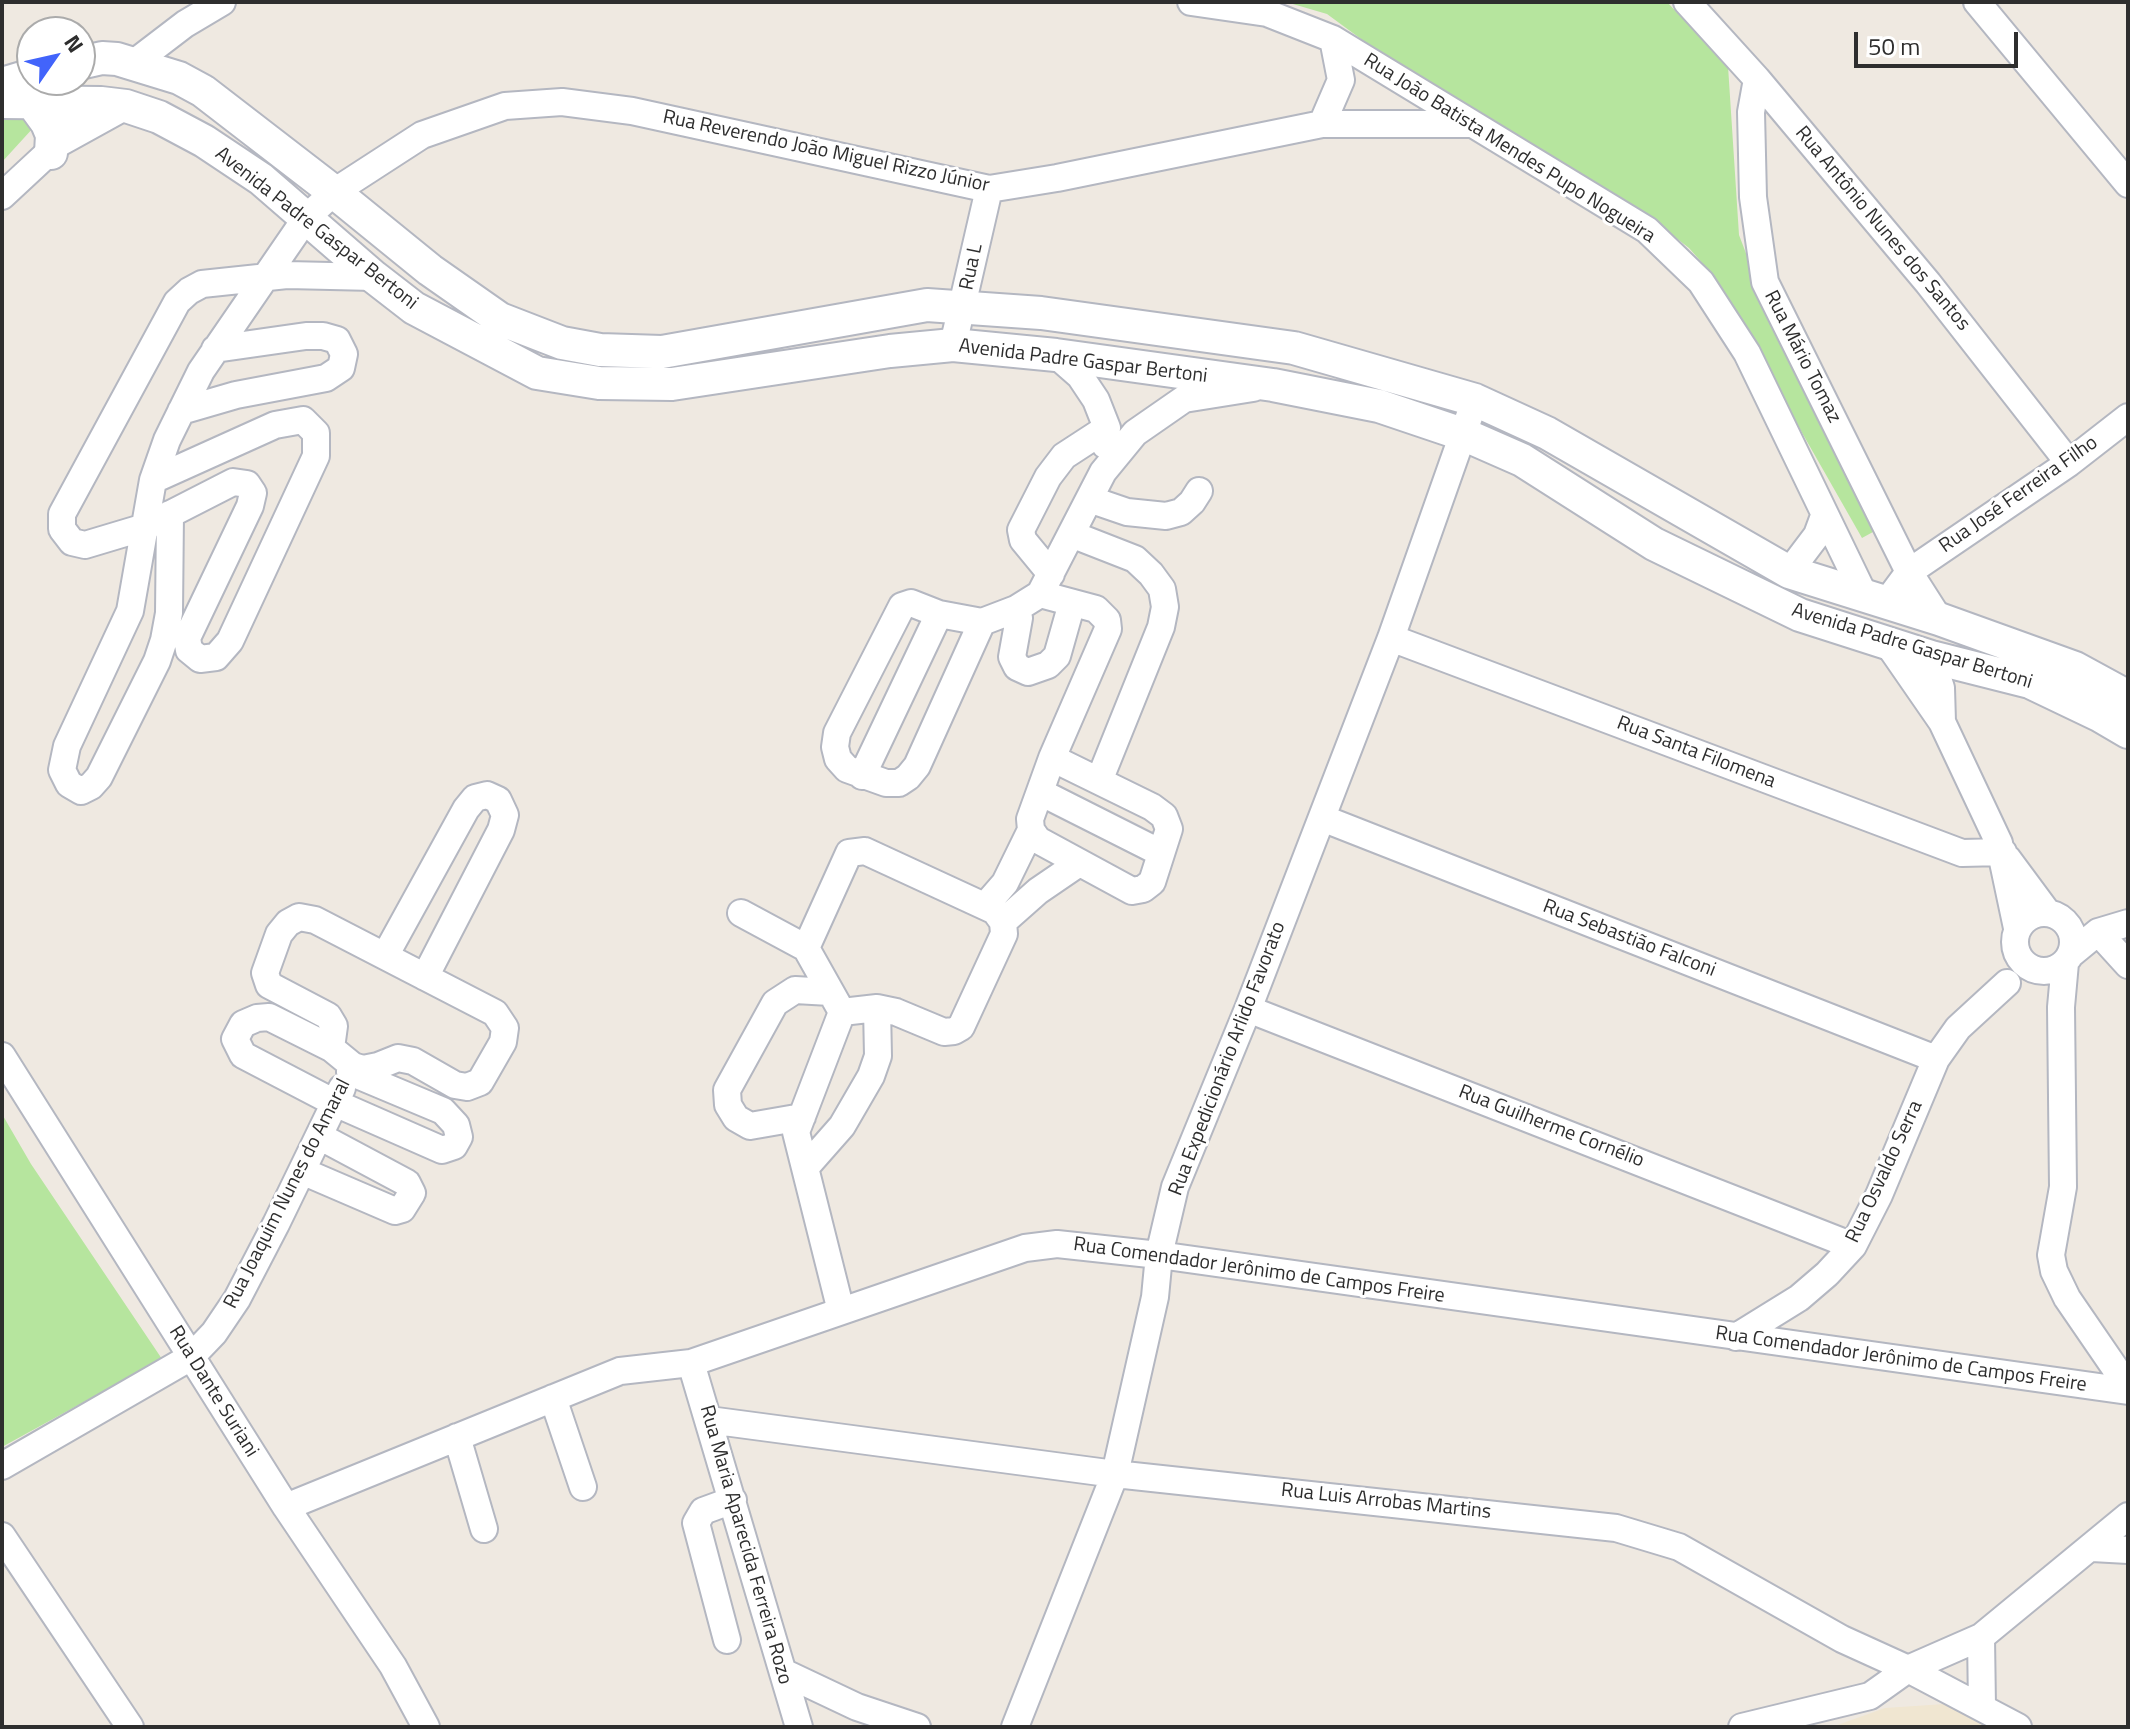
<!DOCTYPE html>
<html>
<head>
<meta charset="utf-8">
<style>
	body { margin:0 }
	#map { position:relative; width:2130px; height:1729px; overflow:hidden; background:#efe9e1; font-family:"Titillium Web",sans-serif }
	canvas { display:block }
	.frame { position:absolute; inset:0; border:4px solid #2e2e2e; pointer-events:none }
	.north { position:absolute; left:16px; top:16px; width:80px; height:80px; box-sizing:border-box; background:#fff; border:2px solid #ababab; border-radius:50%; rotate:56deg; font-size:22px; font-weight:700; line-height:32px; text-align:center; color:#2e2e2e }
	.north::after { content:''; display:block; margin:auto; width:28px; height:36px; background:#4264fb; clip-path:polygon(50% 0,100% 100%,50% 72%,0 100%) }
	.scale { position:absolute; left:1854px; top:32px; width:164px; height:36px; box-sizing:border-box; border:4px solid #2e2e2e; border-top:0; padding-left:10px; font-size:24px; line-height:28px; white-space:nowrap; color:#2e2e2e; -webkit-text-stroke:6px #fff; paint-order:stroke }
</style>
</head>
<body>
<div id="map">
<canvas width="2130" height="1729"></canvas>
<div class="frame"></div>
<div class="north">N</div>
<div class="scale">50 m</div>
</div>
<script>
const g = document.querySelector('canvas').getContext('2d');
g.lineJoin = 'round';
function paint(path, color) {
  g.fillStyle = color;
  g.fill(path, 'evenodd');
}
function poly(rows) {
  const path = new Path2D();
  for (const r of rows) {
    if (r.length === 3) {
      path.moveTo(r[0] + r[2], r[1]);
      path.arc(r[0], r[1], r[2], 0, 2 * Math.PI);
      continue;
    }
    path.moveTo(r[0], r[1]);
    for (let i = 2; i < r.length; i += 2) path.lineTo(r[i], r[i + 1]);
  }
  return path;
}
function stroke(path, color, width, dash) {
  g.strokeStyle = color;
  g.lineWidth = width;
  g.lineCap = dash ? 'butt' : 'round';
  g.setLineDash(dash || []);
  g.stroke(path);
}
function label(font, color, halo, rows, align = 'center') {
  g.font = font + ' "Titillium Web",sans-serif';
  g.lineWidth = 6;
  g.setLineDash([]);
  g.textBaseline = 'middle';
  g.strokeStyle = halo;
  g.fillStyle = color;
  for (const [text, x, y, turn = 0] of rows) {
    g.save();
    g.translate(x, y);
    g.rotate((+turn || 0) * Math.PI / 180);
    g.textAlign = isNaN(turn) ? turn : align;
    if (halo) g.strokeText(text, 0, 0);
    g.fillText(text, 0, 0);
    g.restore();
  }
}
paint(poly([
	[1945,1704,1986,1727,1832,1727,1885,1708]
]), '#f0e6d1');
paint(poly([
	[1286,2,1667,2,1728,66,1739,235,1762,295,1882,527,1862,538,1711,273,1689,248,1640,210,1475,113,1451,96,1425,86,1327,14],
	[15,109,34,127,2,162,2,111],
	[2,1114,31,1164,162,1359,2,1447]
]), '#b6e59e');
const minor = poly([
	[1191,2,1267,13,1333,39,1647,230,1701,282,1747,353,1864,595],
	[1687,2,1757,79,1928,283,2069,463],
	[1977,2,2128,184],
	[134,63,185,24,222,2],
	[1757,79,1751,112,1753,197,1765,282,1909,572,1939,619],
	[1322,124,1341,80,1333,39],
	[59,143,126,106],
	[2,196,59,143,79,102],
	[953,345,989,189],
	[1056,355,1080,376,1096,400,1107,428,1105,445],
	[181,411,236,395,326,378,341,368,344,354,337,340,323,336,306,336,215,349],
	[153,480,275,425,303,420,316,433,316,456,230,641,216,657,200,659,189,650,187,638,250,506,253,493,247,484,233,482,145,527,85,545,72,542,62,529,62,514,177,302,189,291,202,284,287,275,374,277],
	[1089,499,1127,512,1166,516,1181,512,1192,502,1199,491],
	[170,514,169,613,164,640,157,661,99,777,91,786,81,791,69,784,62,770,67,746,130,611,153,480,167,440,201,371,306,218,334,192,422,135,505,106,562,102,632,111,989,189,1057,178,1322,124,1470,124],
	[1071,534,1135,559,1151,574,1162,589,1165,607,1161,627,1099,781],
	[1789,572,1817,535,1824,516],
	[1051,574,1023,540,1021,530,1048,477,1064,456,1107,428],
	[1040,594,1096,609,1107,620,1108,629,1052,758,1030,819,1031,830,1038,840,1132,891,1143,889,1152,882,1169,829,1164,816,1152,807,1052,758],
	[1886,603,1909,572,2069,463,2128,417],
	[1016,609,1019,618,1012,657,1017,667,1028,672,1048,665,1057,656,1072,603],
	[982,622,917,766,908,777,899,783,886,783,847,769,838,759,835,747,837,733,902,606,911,603,939,614,982,622,1016,609,1040,594,1103,472,1135,433,1184,399,1253,388],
	[1391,638,1962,853,2003,852],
	[1886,641,1942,722,1999,843,2017,928],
	[1931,657,1941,688,1942,722],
	[862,776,939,614],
	[1040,792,1161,853],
	[1322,818,1936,1059],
	[865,851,995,911,1003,922,1004,934,961,1027,954,1031,944,1032,896,1012,877,1008,842,1012,806,948,849,853,865,851],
	[2007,858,2047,912],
	[985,906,1005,883,1031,830],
	[2044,942,29],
	[741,913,806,948],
	[1003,922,1038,891,1079,863],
	[2098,932,2128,965],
	[2070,955,2098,932,2128,923],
	[385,956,466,809,475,798,487,795,498,800,505,815,501,830,425,977],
	[2065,963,2061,1007,2063,1187,2051,1255,2054,1271,2067,1298,2128,1387],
	[1248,1009,1853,1246],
	[331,1048,334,1026,328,1016,269,985,265,973,279,934,288,923,299,917,315,920,495,1013,505,1028,503,1042,480,1082,467,1087,455,1085,413,1061,398,1058,378,1066,363,1069,353,1066,331,1048,269,1017,257,1018,243,1024,235,1039,243,1055,335,1103,442,1150,454,1146,459,1137,456,1125,443,1111,350,1072],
	[2,1056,286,1507,393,1666,426,1727],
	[802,1117,750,1126,736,1118,728,1105,727,1090,775,1003,795,990,830,992],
	[805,1168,842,1126,871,1076,878,1056,877,1008],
	[302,1171,395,1211,402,1209,412,1193,407,1183,319,1136],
	[841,1311,796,1132,842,1012],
	[1736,1337,1799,1298,1827,1274,1853,1246,1879,1195,1936,1059,1958,1028,2007,983],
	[691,1363,799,1727],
	[553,1398,583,1487],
	[709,1420,1115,1474,1616,1528,1679,1547,1842,1639,1908,1669,2018,1727],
	[457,1437,484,1529],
	[2,1466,191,1357,214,1333,237,1299,276,1224,342,1088],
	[286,1507,620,1371,691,1363,1025,1248,1057,1244,1159,1255,2128,1391],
	[2,1536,130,1727],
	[2092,1548,2128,1550],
	[1981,1637,1982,1707],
	[727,1640,696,1523,703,1511,733,1500],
	[783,1672,857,1707,917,1727],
	[1015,1727,1115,1474,1155,1297,1159,1255,1175,1187,1248,1009,1391,638,1475,400],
	[1742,1727,1870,1696,1908,1669,1981,1637,2128,1516]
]);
const tertiary = poly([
	[80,63,102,58,117,59,179,78,203,91,334,192,430,270,500,319,562,343,600,350,662,352,927,305,1041,313,1294,348,1475,400,1547,433,1789,572,1939,619,2075,668,2128,697],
	[2,84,32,75],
	[31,101,47,123,52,135,51,153],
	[2,102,101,103,126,106,159,117,204,141,261,179,374,277,414,308,537,373,599,383,672,384,890,351,953,345,1056,355,1273,385,1379,406,1465,435,1522,460,1654,544,1800,615,1931,657,2030,682,2099,715,2128,732]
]);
stroke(minor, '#b4b7c1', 30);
stroke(tertiary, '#b4b7c1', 36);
stroke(minor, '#fff', 26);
stroke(tertiary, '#fff', 32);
label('20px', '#2e2e2e', '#fff', [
	["Rua João Batista Mendes Pupo Nogueira",1509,149,32],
	["Rua Reverendo João Miguel Rizzo Júnior",826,152,12],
	["Avenida Padre Gaspar Bertoni",316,229,38],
	["Rua Antônio Nunes dos Santos",1882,229,50],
	["Rua L",972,267,-78],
	["Rua Mário Tomaz",1802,357,63],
	["Avenida Padre Gaspar Bertoni",1083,362,7],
	["Rua José Ferreira Filho",2019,495,-35],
	["Avenida Padre Gaspar Bertoni",1912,647,17],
	["Rua Santa Filomena",1696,753,21],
	["Rua Sebastião Falconi",1629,939,21],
	["Rua Expedicionário Arlido Favorato",1228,1059,-69],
	["Rua Guilherme Cornélio",1551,1127,21],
	["Rua Osvaldo Serra",1885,1172,-65],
	["Rua Joaquim Nunes do Amaral",288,1194,-63],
	["Rua Comendador Jerônimo de Campos Freire",1259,1271,8],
	["Rua Comendador Jerônimo de Campos Freire",1901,1360,8],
	["Rua Dante Suriani",213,1392,58],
	["Rua Luis Arrobas Martins",1386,1502,6],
	["Rua Maria Aparecida Ferreira Rozo",745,1545,74]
]);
</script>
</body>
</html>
